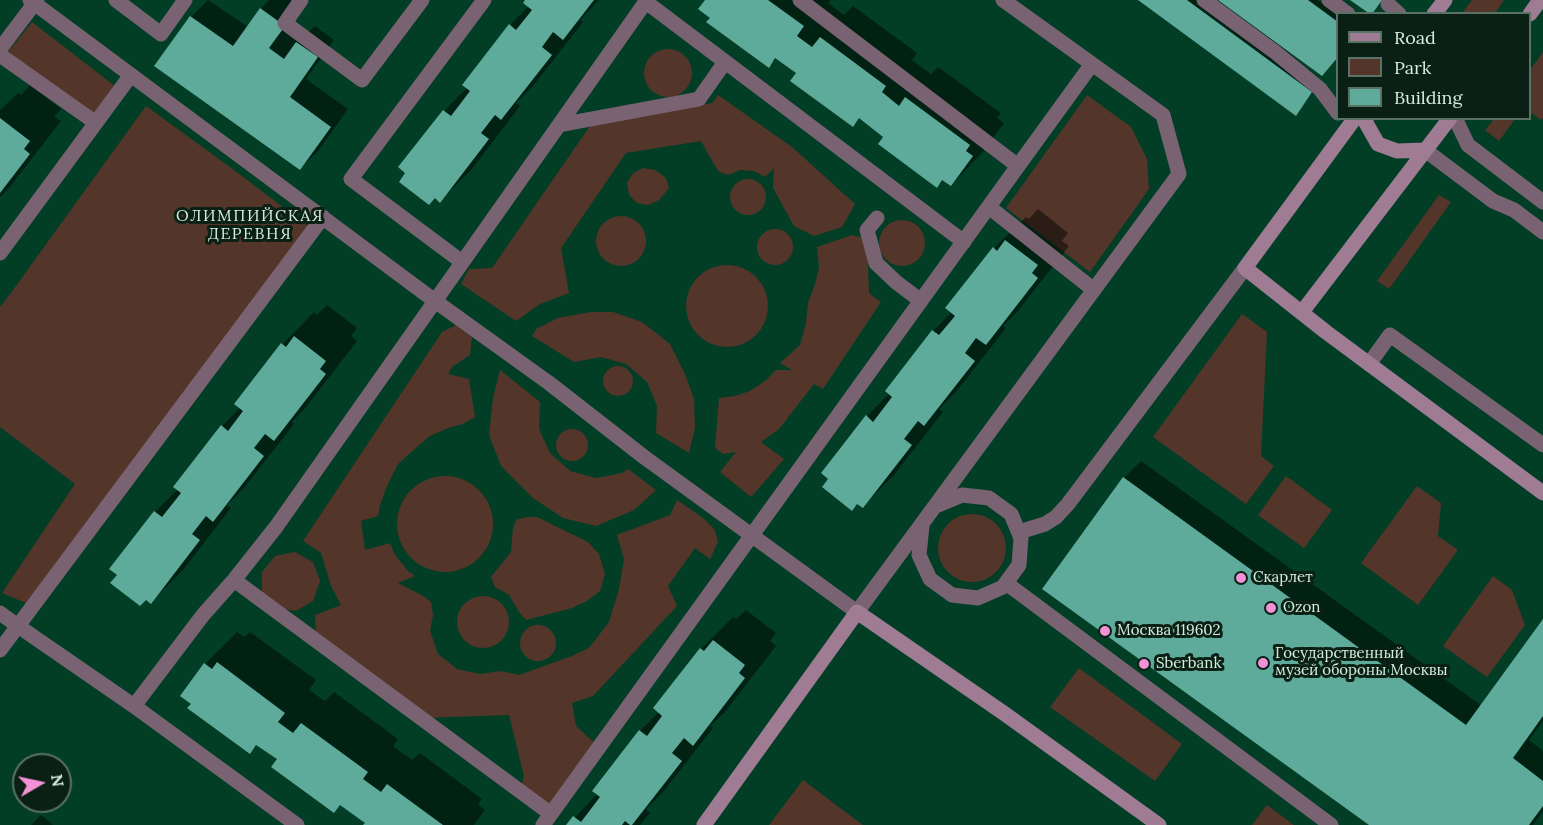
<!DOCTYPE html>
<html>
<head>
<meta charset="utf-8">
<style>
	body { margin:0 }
	#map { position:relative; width:1543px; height:825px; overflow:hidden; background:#023e25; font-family:Lora,serif }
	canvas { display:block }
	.legend { position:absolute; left:1336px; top:12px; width:195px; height:108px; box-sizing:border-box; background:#0a2015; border:2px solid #5a7265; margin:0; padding:8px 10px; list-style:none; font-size:18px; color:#d3eede }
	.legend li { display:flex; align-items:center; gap:12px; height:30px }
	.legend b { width:30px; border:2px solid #5a7265 }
	.north { position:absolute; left:12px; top:753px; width:60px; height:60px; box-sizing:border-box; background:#0a2015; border:2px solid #5a7265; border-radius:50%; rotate:81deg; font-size:16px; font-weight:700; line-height:24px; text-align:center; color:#d3eede }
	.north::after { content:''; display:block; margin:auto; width:21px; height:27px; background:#f391d6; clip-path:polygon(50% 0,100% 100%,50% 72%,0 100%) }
</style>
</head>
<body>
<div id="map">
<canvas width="1543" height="825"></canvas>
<ul class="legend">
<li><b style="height:8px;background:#a07c94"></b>Road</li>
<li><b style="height:16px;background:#54352a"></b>Park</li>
<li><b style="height:16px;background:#5eab9c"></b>Building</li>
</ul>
<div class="north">N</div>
</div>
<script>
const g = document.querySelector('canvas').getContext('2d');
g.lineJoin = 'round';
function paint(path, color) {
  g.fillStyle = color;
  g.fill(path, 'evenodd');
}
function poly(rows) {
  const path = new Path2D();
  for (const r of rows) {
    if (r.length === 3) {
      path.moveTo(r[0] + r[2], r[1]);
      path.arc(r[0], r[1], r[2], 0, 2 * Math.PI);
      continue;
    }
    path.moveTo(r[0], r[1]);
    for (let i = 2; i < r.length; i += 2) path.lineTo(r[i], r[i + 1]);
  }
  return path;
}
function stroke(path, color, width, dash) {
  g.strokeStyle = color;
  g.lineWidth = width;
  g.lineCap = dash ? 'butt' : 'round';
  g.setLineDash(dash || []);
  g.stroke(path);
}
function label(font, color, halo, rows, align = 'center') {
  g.font = font + ' Lora,serif';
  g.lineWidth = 6;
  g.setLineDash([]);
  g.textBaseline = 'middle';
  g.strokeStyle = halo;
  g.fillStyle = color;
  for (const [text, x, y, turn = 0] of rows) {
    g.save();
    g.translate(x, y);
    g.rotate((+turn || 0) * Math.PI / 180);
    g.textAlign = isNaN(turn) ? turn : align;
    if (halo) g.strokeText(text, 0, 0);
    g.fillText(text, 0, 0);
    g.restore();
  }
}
paint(poly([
	[1472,0,1504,0,1495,13,1462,13],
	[32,22,120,90,96,123,4,57],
	[668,73,24],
	[1543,52,1543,118,1541,120,1530,112,1530,70],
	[718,95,792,147,855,204,842,227,814,236,794,226,773,188,774,168,765,177,754,171,740,170,728,175,718,171,701,141,626,153,561,248,569,293,540,304,516,321,461,284,469,269,492,268,590,126,712,103],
	[1087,95,1131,127,1147,159,1149,189,1090,272,1006,208],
	[146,106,234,170,313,230,33,606,2,593,75,484,0,427,0,307,13,290],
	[1494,119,1515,119,1499,141,1485,130],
	[643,168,655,170,666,178,669,188,659,200,648,205,637,203,629,195,627,183,633,173],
	[748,197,18],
	[1439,195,1451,202,1389,289,1377,281],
	[621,241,25],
	[902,243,23],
	[775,247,18],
	[852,235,867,239,869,293,881,302,823,389,814,384,779,429,761,442,784,459,751,497,720,472,736,452,723,454,715,448,719,398,735,396,750,391,765,381,776,370,792,370,780,363,800,345,806,323,808,303,815,284,819,268,817,247],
	[727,306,41],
	[591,312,613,312,642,322,670,344,685,374,694,399,695,428,689,453,656,433,657,406,647,382,626,364,601,357,574,362,532,336,536,329,558,318],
	[1242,314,1267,332,1261,456,1274,466,1246,504,1153,437],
	[456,325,472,337,470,355,452,367,448,374,469,379,475,417,463,424,448,428,430,436,418,446,398,464,387,486,380,505,378,516,361,521,365,550,390,543,395,555,408,571,415,576,398,583,425,597,431,602,433,615,430,631,438,654,457,669,480,674,501,671,519,675,572,656,589,648,609,622,619,589,624,559,617,535,670,515,677,500,703,518,715,530,718,542,710,559,695,548,668,586,677,606,593,696,572,703,576,726,599,747,551,814,520,791,524,776,509,715,422,718,316,640,315,615,341,605,331,586,321,553,303,541,442,332],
	[618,381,15],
	[500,370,540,402,539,429,550,453,570,471,596,478,622,473,628,469,656,490,634,510,596,526,563,518,533,498,501,466,489,435,493,398],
	[572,445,16],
	[1286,476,1332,510,1304,548,1258,515],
	[445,524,48],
	[1417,486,1441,503,1438,536,1458,550,1418,605,1361,563],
	[972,548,34],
	[526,517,537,517,588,542,599,554,605,574,600,591,587,601,572,608,526,620,519,612,509,595,495,587,491,577,511,552,513,528,516,520],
	[295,552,313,562,320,581,313,601,296,611,275,607,262,592,262,572,275,556],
	[1493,576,1512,590,1525,625,1487,677,1443,646],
	[483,622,26],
	[538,643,18],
	[1079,668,1182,744,1155,781,1050,707],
	[803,780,840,808,863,825,769,825],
	[1267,805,1294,825,1252,825]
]), '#54352a');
paint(poly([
	[208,0,248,27,261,9,269,0,290,0,301,8,286,30,300,40,315,26,334,40,306,79,348,109,318,151,300,168,191,17],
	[527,0,599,0,580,20,583,22,533,86,516,103,520,106,472,169,440,201,400,167,444,111,467,88,464,85,510,25,529,6],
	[707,0,831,0,828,3,844,15,853,6,917,53,912,60,931,74,938,67,1001,113,997,118,1004,123,982,153,951,185,943,179,937,186,886,136,860,117,853,125,798,73,777,57,768,66,712,17],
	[1141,0,1197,0,1315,87,1296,114],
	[1221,0,1317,0,1338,15,1338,56],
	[30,85,61,109,54,117,61,121,9,188,0,197,0,110,18,93,21,95],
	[1038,209,1068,233,1062,241,1069,246,1017,312,1003,326,1006,328,956,392,939,409,943,412,894,475,863,506,867,416,890,393,933,331,952,312,994,248,1026,217,1029,219],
	[327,305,357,328,351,336,357,341,306,407,292,422,294,424,244,488,227,505,231,508,183,570,151,602,155,512,178,489,222,426,241,407,236,404,283,344,314,312,317,315],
	[1141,461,1482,706,1543,621,1543,721,1529,740,1543,751,1543,811,1533,825,1372,825,1124,478],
	[746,610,776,633,770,641,776,646,725,712,710,726,713,728,663,792,646,809,650,813,640,825,568,825,597,794,594,791,640,731,659,712,655,708,701,649,733,617,736,619],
	[237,632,244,637,250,632,316,680,309,690,325,701,334,692,398,739,393,746,412,760,420,753,482,799,478,804,485,810,474,825,365,825,367,822,258,744,249,752,193,704,205,664],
	[41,815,53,825,31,825]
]), '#0007');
paint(poly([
	[525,0,594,0,563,40,553,32,542,47,552,55,501,120,495,115,481,133,489,139,440,203,435,198,429,205,399,182,405,173,398,167,443,110,451,116,470,91,462,85,509,24,516,30,532,10,523,3],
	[705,0,768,0,804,26,797,36,812,47,820,37,886,86,882,92,899,106,905,97,970,145,966,151,973,156,951,186,942,180,937,188,878,144,883,137,859,118,853,127,790,81,796,73,775,58,769,68,706,22,710,18,698,9],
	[1138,0,1187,0,1312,92,1296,116],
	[1218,0,1308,0,1338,22,1338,57,1322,76],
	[1350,0,1382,0,1372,14,1370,14],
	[260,8,285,26,269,48,284,59,296,42,318,57,290,97,331,127,300,170,154,66,190,16,233,46],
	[0,118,30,141,24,149,30,154,0,193],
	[1005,240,1038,265,1032,273,1038,278,986,345,976,338,965,353,975,361,924,426,918,421,904,439,912,445,863,508,857,504,852,511,822,487,828,479,821,473,866,415,873,422,892,397,885,391,932,330,939,335,955,316,945,308,993,247,997,251],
	[294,336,326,361,320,369,326,374,274,441,265,434,254,448,264,456,213,522,206,516,192,534,200,540,151,604,146,600,140,606,110,583,117,575,109,569,154,511,162,517,181,493,173,487,221,425,228,431,243,411,234,404,281,343,286,347],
	[1123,477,1466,725,1543,619,1543,716,1513,758,1543,781,1543,806,1529,825,1369,825,1042,589],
	[713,640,745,665,739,673,745,678,693,746,684,738,672,753,682,761,632,825,630,825,625,821,622,825,566,825,573,816,581,822,600,797,592,791,639,730,647,736,662,716,653,708,700,648,704,651],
	[217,662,285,713,278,722,293,733,301,723,368,772,363,779,381,792,387,784,443,825,363,825,365,823,340,805,334,813,271,767,277,759,256,745,250,754,187,708,191,704,180,696,204,663,212,669]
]), '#5eab9c');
stroke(poly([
	[30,0,435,301,549,383,644,457,857,612,1179,174,1163,115,1003,0],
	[116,0,161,34,185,0],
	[301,0,285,23,362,80,422,0],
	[1204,0,1275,52,1320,89,1338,113],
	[1329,0,1348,14],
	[646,2,964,242],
	[1388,4,1399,14],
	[0,49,37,0],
	[0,55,96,123],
	[1455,118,1468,145,1543,202],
	[559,125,699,99,725,62],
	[1425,150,1493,201,1514,210,1543,232],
	[1018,166,1092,64],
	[989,207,1094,290],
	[877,218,867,230,876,263,896,282,921,301],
	[0,253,131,75],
	[462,262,351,179,484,0],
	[1369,364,1390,335,1543,445],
	[922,526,919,555,930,579,952,595,978,598,1003,587,1019,565,1021,538,1011,514,989,498,962,495,938,505],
	[1019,532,1045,524,1056,517,1068,504,1245,268],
	[234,580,551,814],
	[1006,583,1331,825],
	[0,613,18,626,134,706,297,825],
	[0,650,323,217],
	[134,706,203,615,234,580,276,527,647,0],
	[543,825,1018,166,800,0]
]), '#796271', 15);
stroke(poly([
	[1434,14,1445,0],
	[1530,14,1540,0],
	[1355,118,1245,268,1326,332,1543,493],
	[1366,118,1366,123,1378,144,1397,151,1425,150],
	[1302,312,1450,118],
	[704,825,857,612,1005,714,1159,825]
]), '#a07c94', 15);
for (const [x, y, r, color] of [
	[1241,578,6,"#f391d6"],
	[1271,608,6,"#f391d6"],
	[1105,631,6,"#f391d6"],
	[1263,663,6,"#f391d6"],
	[1144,664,6,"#f391d6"]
]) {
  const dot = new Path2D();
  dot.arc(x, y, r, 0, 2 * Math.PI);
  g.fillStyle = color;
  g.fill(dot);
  stroke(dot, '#0a2015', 2);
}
label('15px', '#d3eede', '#0a2015', [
	["Скарлет",1253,578],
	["Ozon",1283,608],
	["Москва 119602",1117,631],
	["Государственный",1275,654],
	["музей обороны Москвы",1275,671],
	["Sberbank",1156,664]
], 'left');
g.letterSpacing = '1.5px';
label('16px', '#d3eede', '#0a2015', [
	["ОЛИМПИЙСКАЯ",250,216],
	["ДЕРЕВНЯ",250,234]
]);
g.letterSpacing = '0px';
</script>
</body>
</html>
